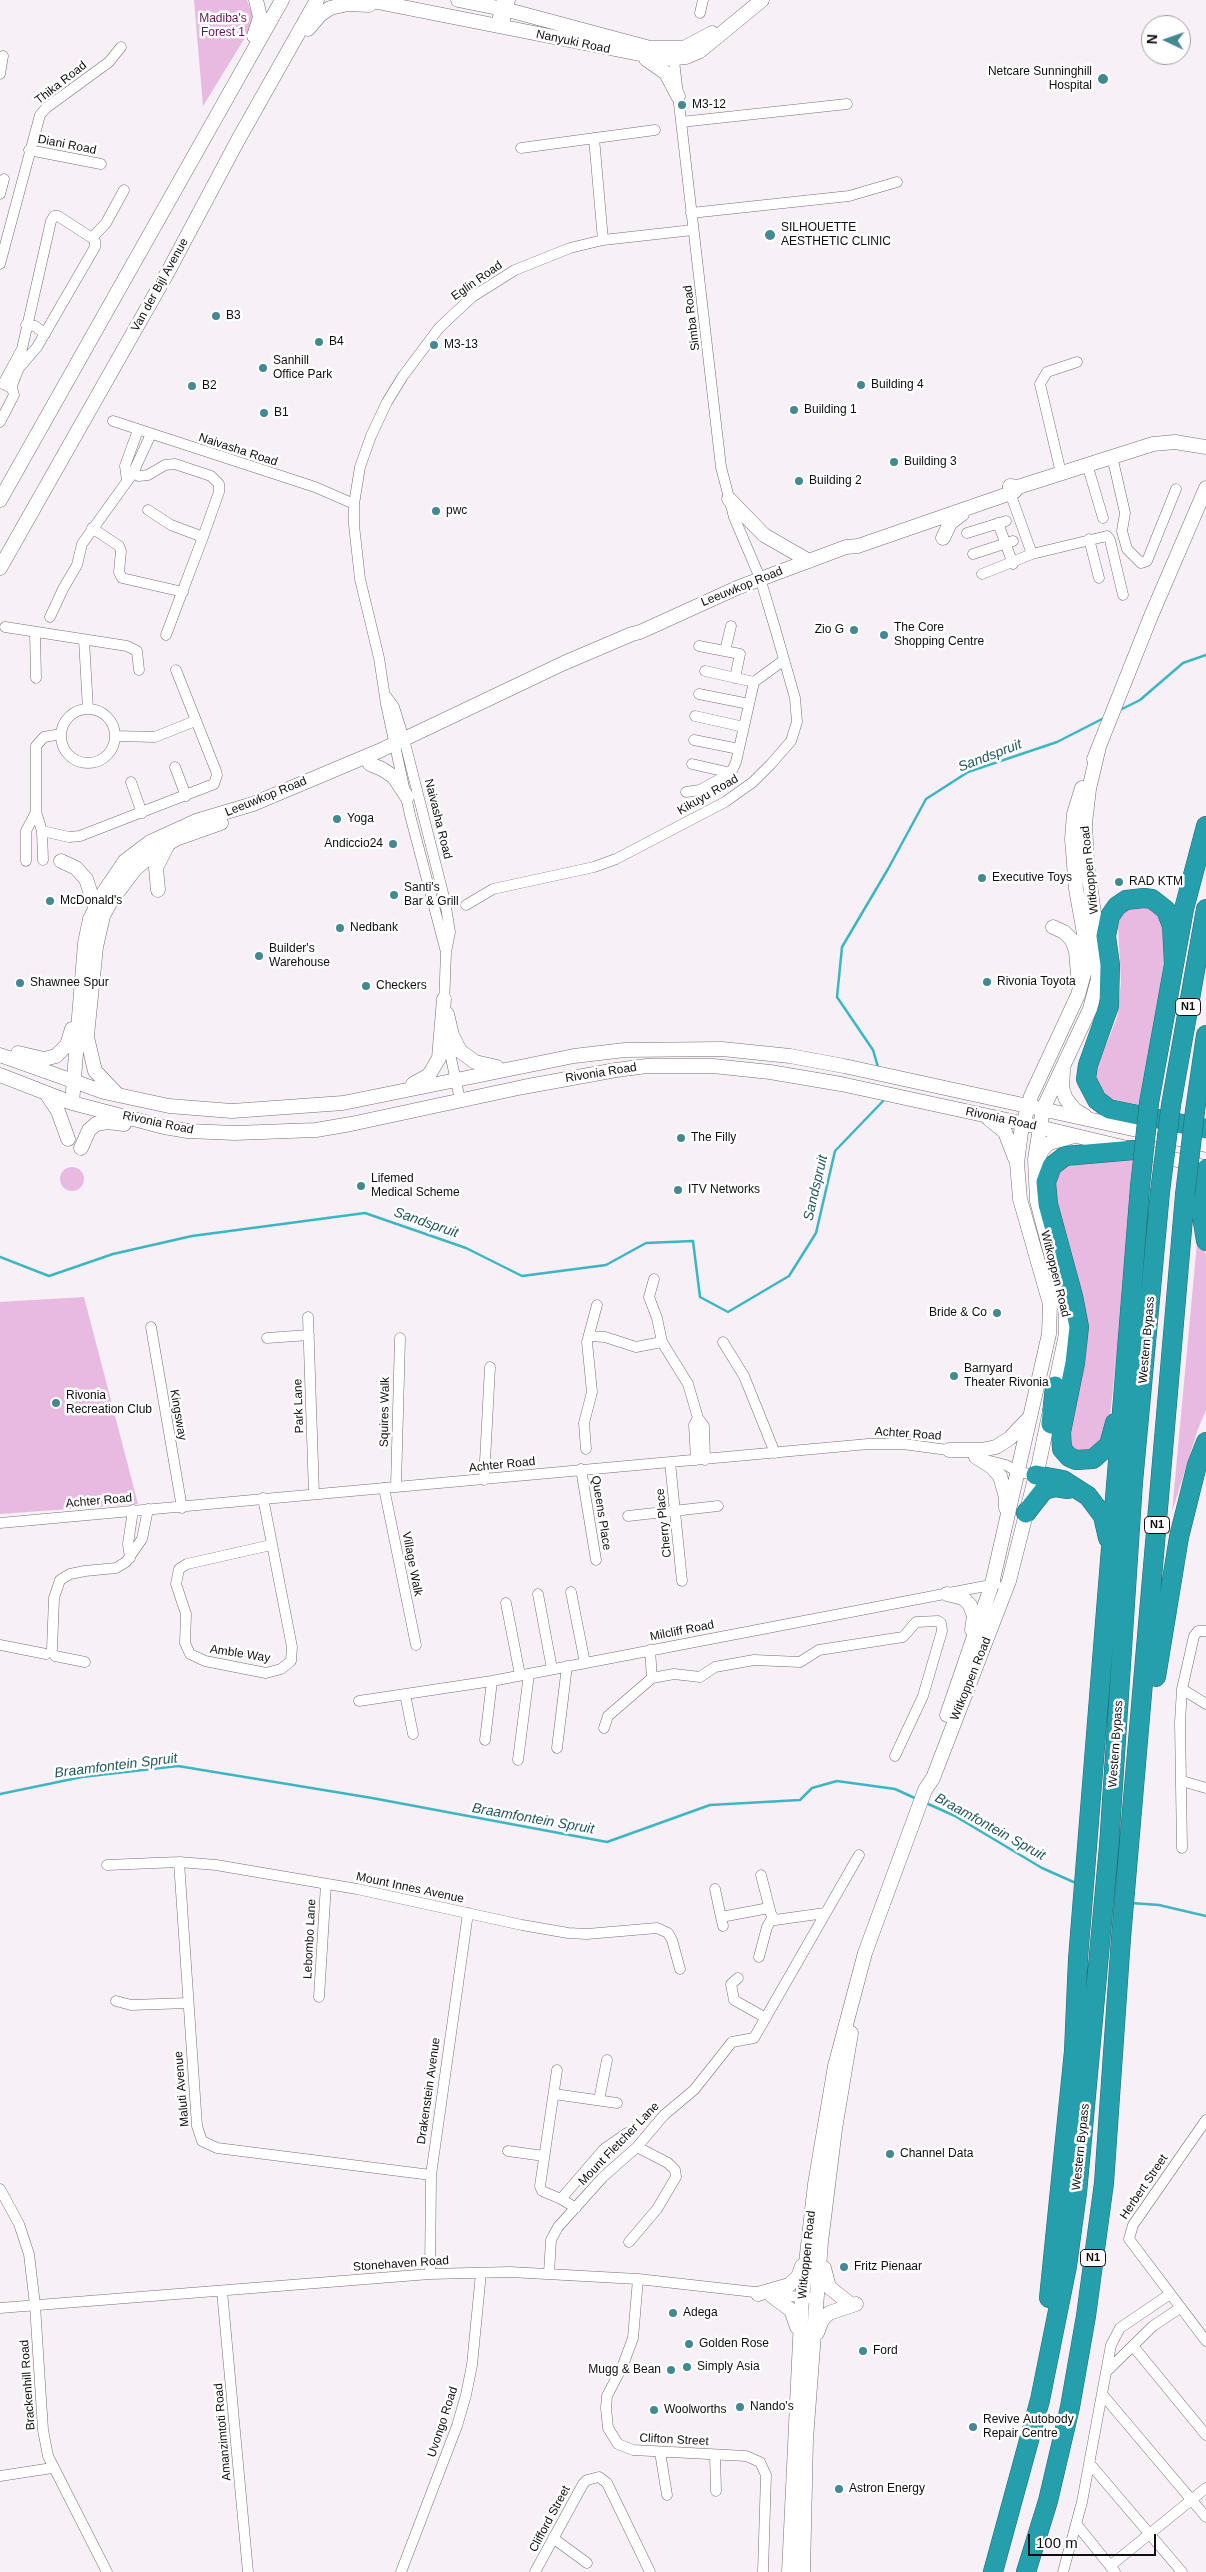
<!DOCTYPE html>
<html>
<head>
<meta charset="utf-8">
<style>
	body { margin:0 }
	#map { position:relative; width:1206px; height:2572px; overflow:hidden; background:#f7f0f6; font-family:Arial,sans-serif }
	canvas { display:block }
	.north { position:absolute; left:1141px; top:15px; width:50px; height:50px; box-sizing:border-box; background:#fff; border:1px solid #9f9f9f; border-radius:50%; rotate:273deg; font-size:14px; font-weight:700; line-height:20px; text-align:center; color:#100e10 }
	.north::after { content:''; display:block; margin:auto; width:18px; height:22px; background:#428991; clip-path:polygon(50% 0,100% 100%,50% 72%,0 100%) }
	.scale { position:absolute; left:1028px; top:2534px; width:128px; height:22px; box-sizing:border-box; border:2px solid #100e10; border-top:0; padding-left:6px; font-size:15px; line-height:18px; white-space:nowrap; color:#100e10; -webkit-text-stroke:4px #fff; paint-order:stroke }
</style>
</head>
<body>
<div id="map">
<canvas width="1206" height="2572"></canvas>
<div class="north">N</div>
<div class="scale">100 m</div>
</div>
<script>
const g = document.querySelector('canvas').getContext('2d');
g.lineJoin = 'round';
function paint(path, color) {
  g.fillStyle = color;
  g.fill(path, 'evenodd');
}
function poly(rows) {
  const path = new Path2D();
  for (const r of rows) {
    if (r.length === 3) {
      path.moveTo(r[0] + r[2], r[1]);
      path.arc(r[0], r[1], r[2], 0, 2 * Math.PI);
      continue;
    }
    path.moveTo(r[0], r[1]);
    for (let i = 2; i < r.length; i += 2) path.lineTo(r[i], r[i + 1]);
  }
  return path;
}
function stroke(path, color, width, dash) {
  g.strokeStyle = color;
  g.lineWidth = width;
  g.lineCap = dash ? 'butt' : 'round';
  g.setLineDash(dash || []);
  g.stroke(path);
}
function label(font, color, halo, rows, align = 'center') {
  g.font = font + ' Arial,sans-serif';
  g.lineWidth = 5;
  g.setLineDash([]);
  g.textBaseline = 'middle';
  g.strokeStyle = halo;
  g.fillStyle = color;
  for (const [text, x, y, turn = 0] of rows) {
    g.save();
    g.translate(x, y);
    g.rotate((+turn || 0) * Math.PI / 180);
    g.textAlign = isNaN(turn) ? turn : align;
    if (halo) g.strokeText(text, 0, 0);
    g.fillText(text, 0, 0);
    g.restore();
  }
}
paint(poly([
	[194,0,247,0,253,17,251,28,203,106],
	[1141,903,1171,924,1144,1106,1108,1098,1096,1077,1099,1062,1117,1018,1121,982,1118,927,1120,918,1124,911],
	[1082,1160,1138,1160,1108,1434,1094,1450,1080,1453,1069,1446,1054,1194,1057,1174,1064,1166],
	[72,1179,12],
	[1198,1232,1206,1255,1206,1410,1198,1429,1172,1512],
	[84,1297,138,1504,0,1514,0,1302]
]), '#e8bae1');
stroke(poly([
	[1120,710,1140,700,1183,663,1206,655],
	[878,1067,873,1050,837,997,842,947,888,869,926,799,968,772,1057,742,1104,718],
	[0,1257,49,1276,113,1254,192,1236,365,1213,466,1248,522,1276,606,1265,646,1243,693,1241,700,1297,728,1312,789,1276,816,1233,835,1151,885,1099],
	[0,1794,82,1777,178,1766,372,1798,607,1842,710,1805,800,1800,812,1788,837,1781,895,1789,917,1799],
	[926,1803,955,1816,1042,1868,1078,1884],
	[1131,1903,1159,1905,1206,1916]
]), '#3cb6c3', 2.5);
const street = poly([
	[700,13,703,0],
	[496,25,502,0],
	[503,27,510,0],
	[0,74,3,56],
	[681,122,847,104],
	[594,138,603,240],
	[521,148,655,130],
	[29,150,101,164],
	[0,194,4,179],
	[691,213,849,196,897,182],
	[92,238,106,223,124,190],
	[0,264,40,115,46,108,109,62,121,47],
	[26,325,35,326,45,334],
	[3,384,22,349,51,221,54,216,58,216,92,238,95,241,95,247,37,347,19,368,11,388],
	[113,421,315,487,354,504],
	[0,422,14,395,12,388,7,386],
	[1112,456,1125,513,1122,531,1127,549,1141,563,1147,561,1176,489],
	[1087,464,1103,518],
	[133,473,139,476,148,475,165,465,175,464,211,476,219,484,219,492,203,537,166,635],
	[1061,473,1040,384,1047,372,1077,362],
	[127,481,125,466,138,430],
	[1008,487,1032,554,1107,536,1110,540,1123,595],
	[148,510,171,525,203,537],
	[998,523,1013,564],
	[92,528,119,546,121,551,119,572,122,578,183,592],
	[967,533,1006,521],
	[1089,539,1099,578],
	[973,554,1013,541],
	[982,574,1032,554],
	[50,617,63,589,77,565,82,544,133,473,151,434],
	[5,627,127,646,137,651,139,670],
	[35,632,36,678],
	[84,640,88,709],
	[699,646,740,654,735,678],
	[725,651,731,626],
	[705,671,754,682],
	[699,694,749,704],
	[386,696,394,707,404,739,445,901,450,932,446,952],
	[88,736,27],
	[695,716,744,727],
	[116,736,155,737,195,721],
	[694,740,739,749],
	[692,764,731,773],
	[175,767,186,796],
	[131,782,142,813],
	[686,792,700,790,731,773,736,762,754,682,784,660],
	[42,831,69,837,80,836,214,784,217,775,216,771,176,670],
	[43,860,42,831,36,812,36,746,44,737,61,734],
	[26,861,26,831,36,812],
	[466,905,493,889,594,867,616,859,725,802,753,782,771,764,791,741,797,722,795,698,775,628,760,578,734,517,721,467,673,52],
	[444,1006,446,952,410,815,386,704,379,658,360,579,354,525,354,504,360,467,371,436,387,402,403,376,439,328,472,297,515,270,570,248,603,240,693,230],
	[445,1030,460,1100],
	[654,1279,649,1297,657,1318,662,1342,688,1384,698,1418,704,1426,705,1460],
	[308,1317,314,1494],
	[151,1327,182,1508],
	[589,1336,605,1337,636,1347,662,1342],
	[267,1338,309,1335],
	[723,1342,744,1376,775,1453],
	[586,1449,584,1423,592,1392,587,1342,597,1305],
	[696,1460,694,1425,698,1418],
	[986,1460,1006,1465,1018,1472,1036,1475],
	[670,1462,682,1581],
	[581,1469,596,1560],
	[484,1480,490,1367],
	[396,1486,400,1338],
	[384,1488,416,1645],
	[263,1498,292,1647,291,1661,281,1669,266,1673,205,1661,190,1654,185,1643,186,1614,176,1584,179,1569,187,1564,271,1545],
	[628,1516,718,1506],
	[0,1523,868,1444,903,1444,955,1451],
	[130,1558,128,1544,133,1510],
	[571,1592,585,1663],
	[538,1594,552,1669],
	[506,1603,520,1675],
	[0,1645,46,1654],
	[52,1649,54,1598,60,1580,70,1574,85,1571,116,1568,126,1562,142,1539,148,1509],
	[55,1656,85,1662],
	[652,1678,674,1674,700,1677,715,1667,754,1660,800,1662,819,1650,903,1637,916,1622,938,1621,941,1623,942,1631,923,1696,895,1756],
	[1182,1689,1206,1704],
	[405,1694,413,1734],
	[359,1701,492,1681,996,1584],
	[604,1728,608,1716,652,1678,650,1650],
	[485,1740,492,1681],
	[557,1748,567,1666],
	[518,1760,529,1674],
	[1182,1781,1206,1788],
	[1182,1848,1180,1722,1182,1689,1194,1636,1198,1631,1206,1631],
	[179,1862,197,2126,202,2141,217,2148,431,2175],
	[107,1865,179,1862,216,1865,357,1889,522,1925,568,1933,587,1934,657,1928,668,1933,672,1940,680,1969],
	[761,1875,771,1914,775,1920,825,1913],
	[715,1889,721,1917],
	[723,1926,721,1917,769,1908],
	[759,1957,767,1927,772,1918],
	[738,1978,731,1984,734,2000,766,2018],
	[319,1997,326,1884],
	[116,2001,131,2005,188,2003],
	[557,2070,540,2186,542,2191,561,2199,576,2208],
	[554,2094,617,2103],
	[599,2100,607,2060],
	[1206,2120,1133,2225,1129,2239,1206,2341],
	[508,2151,544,2156],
	[0,2189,19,2224,29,2254,35,2305,43,2430,48,2456,107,2572],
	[561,2199,604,2149,627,2133],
	[629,2242,657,2209,676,2177,675,2170,668,2163,637,2147],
	[549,2273,551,2240,558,2227,603,2177,637,2147,664,2115,694,2090,732,2042,754,2038,859,1855],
	[430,2274,431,2175,468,1913],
	[638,2279,633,2338,623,2365,607,2396,606,2408,608,2428,618,2444,633,2450,746,2456,760,2462,766,2475,763,2572],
	[222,2291,248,2572],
	[0,2308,430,2274,510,2272,638,2279,817,2299],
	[1133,2346,1206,2435],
	[1106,2372,1153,2326,1180,2308],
	[1102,2394,1206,2517],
	[660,2452,667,2495],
	[715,2455,716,2491],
	[1090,2464,1182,2572],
	[0,2476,52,2468],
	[1077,2525,1115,2572],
	[553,2538,587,2563],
	[1110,2566,1206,2488],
	[401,2572,457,2426,466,2395,472,2365,481,2273],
	[535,2572,583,2484,587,2480,599,2477,607,2483,650,2572],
	[1063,2572,1082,2502,1111,2345,1120,2328,1170,2294]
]);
const secondary = poly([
	[367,0,665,59,686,57,700,51,762,0],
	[458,0,508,10,650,48,684,48,712,33],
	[308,29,320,15,330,8,348,4,369,5,374,1],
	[254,36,260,17,256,0],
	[646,59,666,73,678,96],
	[1010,486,1018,487,1153,444,1175,442,1206,447],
	[729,499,764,535,809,561],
	[0,500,282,0],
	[943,538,950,523,962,514],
	[0,568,170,268,238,140,317,0],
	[1094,759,1151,616,1206,488],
	[370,764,382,769,394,777,407,797],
	[61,861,76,868,86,879,95,906],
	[158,890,156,868,167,846],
	[1053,927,1064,932,1072,940,1076,951,1078,974],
	[447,1014,452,1035,460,1051,475,1062,497,1067],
	[87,1037,95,1071,116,1093],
	[86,1045,96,947,103,916,111,901,135,869,159,849,176,839,221,823],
	[18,1053,44,1059,56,1056,67,1045,72,1029],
	[0,1055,104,1092,169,1106,232,1111,343,1103,574,1056,625,1050,722,1049,790,1056,844,1066,1206,1145],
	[1063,1070,1062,1088,1066,1099,1075,1110,1085,1116],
	[0,1075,72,1103,164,1127,188,1131,235,1133,316,1130,351,1124,523,1087,616,1070,647,1066,713,1066,770,1072,841,1084,1039,1127,1198,1165],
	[413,1084,429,1075,439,1058,444,999],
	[46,1093,58,1111,68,1139],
	[72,1103,85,943,90,919,104,892,125,861,150,842,196,821,253,804,379,751,564,663,632,634,640,632,739,587,846,547,858,546,1014,492,1018,487],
	[989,1119,1005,1132,1015,1158],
	[81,1148,89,1130,96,1124,107,1122,124,1124],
	[1037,1161,1042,1150,1049,1143,1071,1137],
	[949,1450,981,1450,996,1447,1010,1438,1029,1418],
	[976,1457,992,1467,1000,1476,1006,1497,1006,1508],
	[947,1594,963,1598,970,1605,974,1616,972,1630],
	[947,1715,992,1584,1049,1334,1050,1304,1020,1199,1017,1163,1021,1132,1031,1096,1078,995,1085,970,1085,939,1076,889,1072,839,1074,814,1082,788],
	[824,2268,829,2287,849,2303],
	[758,2294,789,2285,798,2277,802,2266],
	[772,2296,791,2310,797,2327],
	[817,2333,822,2320,829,2313,856,2304],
	[789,2572,802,2298,815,2184,835,2066,865,1953,925,1790,933,1778,1009,1581,1039,1463,1066,1334,1066,1311,1037,1201,1035,1159,1043,1109,1090,1009,1098,979,1099,950,1087,863,1085,823,1089,789,1098,751],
	[803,2572,806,2439,821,2242,835,2129,851,2033]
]);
const highway = poly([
	[1174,964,1172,926,1166,910,1152,899,1144,898,1126,900,1117,906,1110,916,1106,936,1110,965,1109,1006,1088,1065,1086,1079,1097,1100,1109,1109,1206,1129],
	[1149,1103,1184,909,1206,826],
	[1171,1105,1206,909],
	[1195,1111,1206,1035],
	[1206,1169,1202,1216,1206,1241],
	[1115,1423,1109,1445,1093,1459,1076,1460,1069,1457,1062,1449,1061,1432,1075,1363,1079,1327,1073,1296,1048,1204,1046,1182,1052,1166,1065,1156,1134,1150],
	[1051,1424,1055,1386],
	[1036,1475,1063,1480,1088,1496,1103,1516,1108,1538],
	[1026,1513,1044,1490,1055,1487,1068,1489],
	[1156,1677,1179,1537,1197,1465,1206,1442],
	[1049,2298,1074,2051,1078,1959,1140,1187],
	[993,2572,1040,2400,1067,2266,1077,2193,1109,1846,1133,1482,1160,1192],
	[1026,2572,1048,2501,1070,2407,1086,2316,1104,2183,1121,1938,1185,1195]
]);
stroke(street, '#767074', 11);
stroke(secondary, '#767074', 15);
stroke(highway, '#1e6c75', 20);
stroke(street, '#fff', 10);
stroke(secondary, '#fff', 14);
stroke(highway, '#259fab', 19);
const highwayBridge = poly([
	[1140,1187,1149,1103],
	[1160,1192,1171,1105],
	[1185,1195,1195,1111]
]);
stroke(highwayBridge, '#1e6c75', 20, []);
stroke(highwayBridge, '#259fab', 19);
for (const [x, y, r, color] of [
	[1103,79,6,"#428991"],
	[682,105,5,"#428991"],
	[770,235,6,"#428991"],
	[216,316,5,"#428991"],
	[319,342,5,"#428991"],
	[434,345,5,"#428991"],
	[263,368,5,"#428991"],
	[861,385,5,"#428991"],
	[192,386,5,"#428991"],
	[794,410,5,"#428991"],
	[264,413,5,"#428991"],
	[894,462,5,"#428991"],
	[799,481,5,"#428991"],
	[436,511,5,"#428991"],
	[854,630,5,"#428991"],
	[884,635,5,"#428991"],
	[337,819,5,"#428991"],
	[393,844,5,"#428991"],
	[982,878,5,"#428991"],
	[1119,882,5,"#428991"],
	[394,895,5,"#428991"],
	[50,901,5,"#428991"],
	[340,928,5,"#428991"],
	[259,956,5,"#428991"],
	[987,982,5,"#428991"],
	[20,983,5,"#428991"],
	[366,986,5,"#428991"],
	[681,1138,5,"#428991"],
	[361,1186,5,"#428991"],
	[678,1190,5,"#428991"],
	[997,1313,5,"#428991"],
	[954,1376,5,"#428991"],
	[56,1403,5,"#428991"],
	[890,2154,5,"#428991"],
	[844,2267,5,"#428991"],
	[673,2313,5,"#428991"],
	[689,2344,5,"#428991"],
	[863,2351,5,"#428991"],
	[687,2367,5,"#428991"],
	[671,2370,5,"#428991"],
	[740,2407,5,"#428991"],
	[654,2410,5,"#428991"],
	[973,2427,5,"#428991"],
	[839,2489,5,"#428991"]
]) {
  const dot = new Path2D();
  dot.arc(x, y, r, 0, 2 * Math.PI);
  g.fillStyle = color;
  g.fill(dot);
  stroke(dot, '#fff', 2);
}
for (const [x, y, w] of [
	[1188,1007,25],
	[1157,1525,25],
	[1093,2258,25]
]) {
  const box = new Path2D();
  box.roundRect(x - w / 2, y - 8.5, w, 17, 4);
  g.fillStyle = '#fff';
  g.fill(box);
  stroke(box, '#100e10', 1);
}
label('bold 11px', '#100e10', null, [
	["N1",1188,1007],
	["N1",1157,1525],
	["N1",1093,2258]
]);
label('12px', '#63175c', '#fff', [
	["Madiba's",223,19],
	["Forest 1",223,33]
]);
label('12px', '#100e10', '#fff', [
	["Nanyuki Road",573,42,12],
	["Thika Road",61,83,-38],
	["Diani Road",67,145,11],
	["Eglin Road",477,281,-35],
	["Van der Bijl Avenue",160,285,-61],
	["Simba Road",692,318,-97],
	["Naivasha Road",238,450,18],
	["Leeuwkop Road",742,587,-22],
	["Kikuyu Road",708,795,-30],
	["Leeuwkop Road",266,797,-22],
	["Naivasha Road",438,819,76],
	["Witkoppen Road",1090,870,-96],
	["Rivonia Road",601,1073,-9],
	["Rivonia Road",1001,1119,12],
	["Rivonia Road",158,1123,12],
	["Witkoppen Road",1055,1274,76],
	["Western Bypass",1147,1340,-85],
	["Park Lane",299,1406,-92],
	["Squires Walk",385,1412,-89],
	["Kingsway",178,1415,80],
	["Achter Road",908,1434,4],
	["Achter Road",502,1465,-6],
	["Achter Road",99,1501,-5],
	["Queens Place",601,1513,81],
	["Cherry Place",664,1523,-96],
	["Village Walk",412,1564,79],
	["Milcliff Road",682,1631,-11],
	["Amble Way",240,1654,9],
	["Witkoppen Road",971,1679,-68],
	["Western Bypass",1116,1744,-86],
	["Mount Innes Avenue",410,1888,12],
	["Lebombo Lane",310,1939,-87],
	["Maluti Avenue",182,2089,-95],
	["Drakenstein Avenue",429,2091,-82],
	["Mount Fletcher Lane",619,2144,-46],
	["Western Bypass",1081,2147,-84],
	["Herbert Street",1144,2187,-56],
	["Witkoppen Road",807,2255,-84],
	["Stonehaven Road",401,2264,-4],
	["Brackenhill Road",28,2385,-94],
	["Uvongo Road",443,2422,-72],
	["Amanzimtoti Road",223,2432,-95],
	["Clifton Street",674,2440,3],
	["Clifford Street",550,2519,-62]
]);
label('12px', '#100e10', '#fff', [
	["Netcare Sunninghill",1092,72,"right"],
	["Hospital",1092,86,"right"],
	["M3-12",692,105],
	["SILHOUETTE",781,228],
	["AESTHETIC CLINIC",781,242],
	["B3",226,316],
	["B4",329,342],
	["M3-13",444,345],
	["Sanhill",273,361],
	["Office Park",273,375],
	["Building 4",871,385],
	["B2",202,386],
	["Building 1",804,410],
	["B1",274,413],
	["Building 3",904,462],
	["Building 2",809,481],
	["pwc",446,511],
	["The Core",894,628],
	["Shopping Centre",894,642],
	["Zio G",844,630,"right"],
	["Yoga",347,819],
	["Andiccio24",383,844,"right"],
	["Executive Toys",992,878],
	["RAD KTM",1129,882],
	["Santi's",404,888],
	["Bar & Grill",404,902],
	["McDonald's",60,901],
	["Nedbank",350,928],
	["Builder's",269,949],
	["Warehouse",269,963],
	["Rivonia Toyota",997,982],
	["Shawnee Spur",30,983],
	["Checkers",376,986],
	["The Filly",691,1138],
	["Lifemed",371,1179],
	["Medical Scheme",371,1193],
	["ITV Networks",688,1190],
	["Bride & Co",987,1313,"right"],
	["Barnyard",964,1369],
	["Theater Rivonia",964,1383],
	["Rivonia",66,1396],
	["Recreation Club",66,1410],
	["Channel Data",900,2154],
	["Fritz Pienaar",854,2267],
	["Adega",683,2313],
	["Golden Rose",699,2344],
	["Ford",873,2351],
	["Simply Asia",697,2367],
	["Mugg & Bean",661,2370,"right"],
	["Nando's",750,2407],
	["Woolworths",664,2410],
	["Revive Autobody",983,2420],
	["Repair Centre",983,2434],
	["Astron Energy",849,2489]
], 'left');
label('italic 14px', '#26595e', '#fff', [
	["Sandspruit",990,756,-21],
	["Sandspruit",816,1188,-77],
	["Sandspruit",426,1223,19],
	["Braamfontein Spruit",116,1766,-7],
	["Braamfontein Spruit",533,1819,10],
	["Braamfontein Spruit",990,1827,29]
]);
</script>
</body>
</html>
